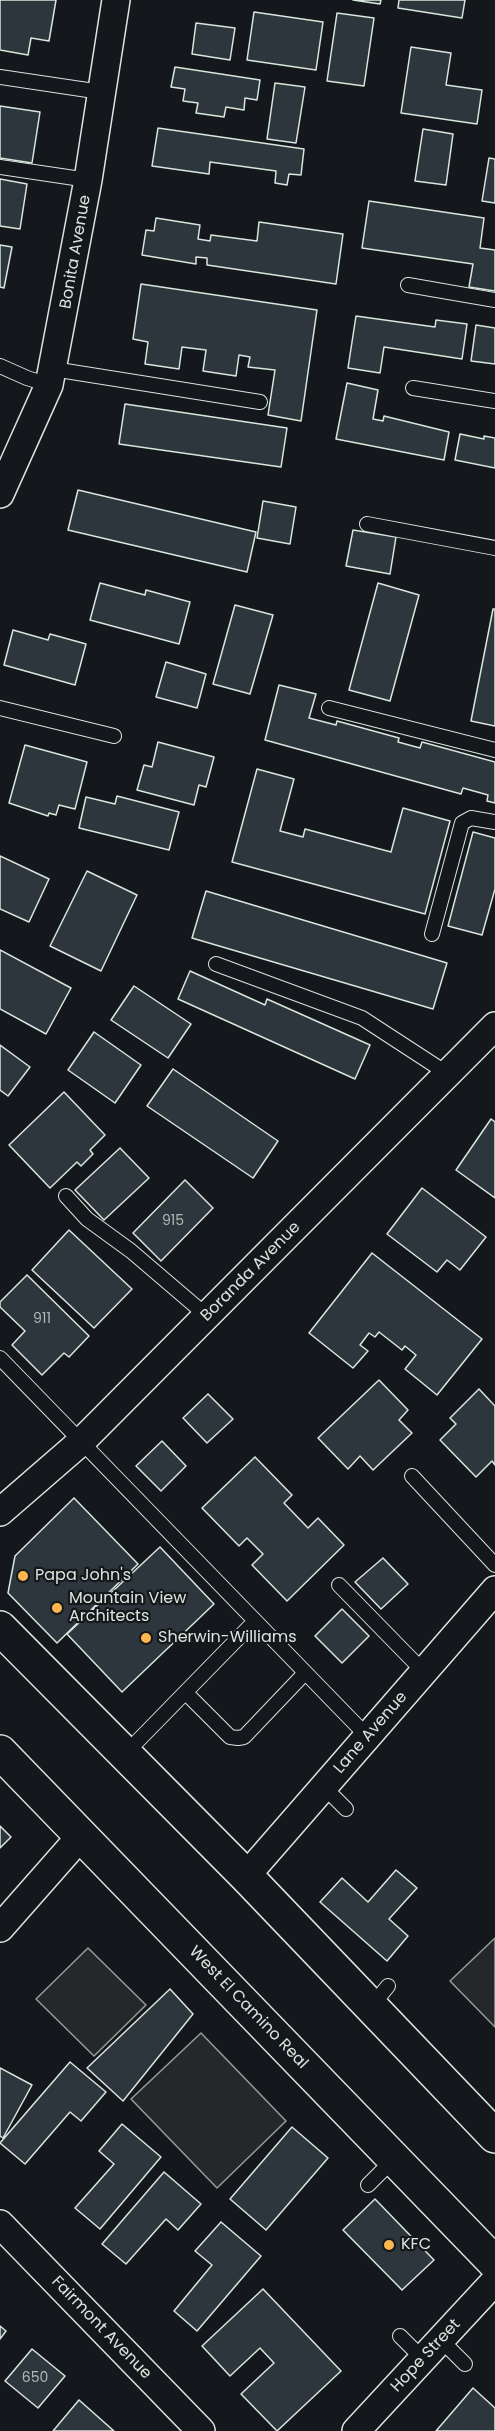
<!DOCTYPE html>
<html>
<head>
<meta charset="utf-8">
<style>
	body { margin:0 }
	canvas { display:block; background:#14181c }
</style>
</head>
<body>
<canvas width="495" height="2431"></canvas>
<script>
const g = document.querySelector('canvas').getContext('2d');
g.lineJoin = 'round';
function paint(path, color) {
  g.fillStyle = color;
  g.fill(path, 'evenodd');
}
function poly(rows) {
  const path = new Path2D();
  for (const r of rows) {
    path.moveTo(r[0], r[1]);
    for (let i = 2; i < r.length; i += 2) path.lineTo(r[i], r[i + 1]);
  }
  return path;
}
function stroke(path, color, width, dash) {
  g.strokeStyle = color;
  g.lineWidth = width;
  g.lineCap = dash ? 'butt' : 'round';
  g.setLineDash(dash || []);
  g.stroke(path);
}
function label(font, color, halo, rows, align = 'center') {
  g.font = font + ' Poppins,sans-serif';
  g.lineWidth = 4.5;
  g.setLineDash([]);
  g.textBaseline = 'middle';
  g.strokeStyle = halo;
  g.fillStyle = color;
  for (const [text, x, y, turn = 0] of rows) {
    g.save();
    g.translate(x, y);
    g.rotate((+turn || 0) * Math.PI / 180);
    g.textAlign = isNaN(turn) ? turn : align;
    if (halo) g.strokeText(text, 0, 0);
    g.fillText(text, 0, 0);
    g.restore();
  }
}
const parking = poly([
	[495,1938,495,2027,450,1981,495,1938],
	[88,1948,146,2005,94,2056,36,1999,88,1948],
	[201,2033,286,2121,217,2188,131,2099,201,2033]
]);
paint(parking, '#24282b');
stroke(parking, '#939e99', 1.5);
const building = poly([
	[0,0,56,0,49,41,31,38,28,55,0,50,0,0],
	[353,0,381,0,380,4,353,0],
	[399,0,465,0,462,18,398,8,399,0],
	[254,12,323,22,316,70,247,60,254,12],
	[337,13,374,18,364,86,327,81,337,13],
	[196,23,235,28,230,60,192,54,196,23],
	[411,47,451,53,446,85,482,90,477,124,401,113,411,47],
	[175,67,260,80,257,100,245,98,244,110,226,107,224,117,196,113,198,103,183,101,185,89,171,87,175,67],
	[275,83,305,87,296,143,267,139,275,83],
	[0,106,40,112,32,163,0,158,0,106],
	[158,128,304,149,301,175,289,174,287,185,275,183,276,171,210,162,209,174,152,166,158,128],
	[423,129,453,134,446,185,415,181,423,129],
	[489,158,495,159,495,203,482,201,489,158],
	[0,179,27,184,20,229,0,226,0,179],
	[369,201,484,218,480,248,495,250,495,291,469,287,473,264,362,248,369,201],
	[156,218,200,225,198,239,210,241,211,235,257,241,259,222,343,234,336,284,207,265,207,258,196,257,196,264,142,255,146,230,154,231,156,218],
	[0,245,12,247,4,288,0,287,0,245],
	[141,284,317,310,301,421,268,415,275,370,248,367,250,357,239,355,236,376,203,371,206,350,182,347,179,369,145,364,148,342,133,339,141,284],
	[356,316,435,327,436,320,467,324,462,359,384,347,380,373,348,368,356,316],
	[476,325,495,328,495,364,471,361,476,325],
	[347,383,378,390,373,419,383,421,384,416,449,432,444,460,336,439,347,383],
	[125,404,287,428,281,467,119,444,125,404],
	[460,434,484,439,484,436,495,438,495,468,455,460,460,434],
	[78,490,256,532,247,572,68,530,78,490],
	[263,501,296,507,290,544,257,538,263,501],
	[353,530,396,537,390,574,346,566,353,530],
	[100,583,145,595,146,590,190,602,179,644,90,620,100,583],
	[378,583,419,595,390,701,349,690,378,583],
	[235,605,273,615,250,694,213,684,235,605],
	[493,609,495,609,495,726,471,721,493,609],
	[13,630,48,640,50,634,86,644,75,685,4,665,13,630],
	[166,662,206,674,197,708,156,697,166,662],
	[279,685,316,694,309,718,336,725,337,721,399,738,398,742,420,748,422,742,495,762,495,803,487,801,488,795,463,788,461,794,265,740,279,685],
	[158,742,214,757,206,787,199,785,194,805,137,790,144,765,152,767,158,742],
	[25,745,87,762,75,809,59,805,56,815,49,813,48,816,9,803,25,745],
	[257,769,294,779,280,831,303,837,305,829,391,852,403,808,450,821,425,914,232,862,257,769],
	[117,796,179,812,169,850,79,828,86,797,115,804,117,796],
	[473,832,495,838,495,889,482,935,448,926,473,832],
	[0,856,49,879,29,922,0,909,0,856],
	[87,871,137,895,101,971,50,946,87,871],
	[206,891,447,963,433,1009,192,938,206,891],
	[0,950,71,988,46,1034,0,1009,0,950],
	[190,971,265,1005,267,999,370,1045,355,1079,178,999,190,971],
	[134,986,191,1024,168,1058,111,1020,134,986],
	[94,1032,141,1065,115,1103,68,1070,94,1032],
	[0,1045,30,1067,8,1096,0,1090,0,1045],
	[173,1069,278,1141,253,1178,147,1106,173,1069],
	[64,1092,105,1135,90,1150,93,1154,81,1166,77,1162,50,1188,9,1145,64,1092],
	[491,1119,495,1122,495,1198,456,1170,491,1119],
	[120,1148,149,1178,104,1220,75,1190,120,1148],
	[185,1180,213,1208,161,1261,133,1233,185,1180],
	[422,1188,486,1237,460,1270,447,1260,437,1272,387,1234,422,1188],
	[69,1230,132,1289,94,1328,32,1270,69,1230],
	[372,1253,482,1339,437,1395,405,1369,416,1355,405,1346,402,1350,379,1332,375,1337,369,1333,360,1345,368,1351,353,1368,309,1333,372,1253],
	[27,1275,89,1336,69,1357,64,1353,42,1375,12,1345,25,1331,0,1307,0,1302,27,1275],
	[379,1380,408,1410,399,1420,412,1433,373,1470,360,1456,348,1469,318,1438,379,1380],
	[479,1389,495,1406,495,1465,492,1461,476,1477,440,1440,456,1424,450,1418,479,1389],
	[208,1394,233,1419,207,1443,183,1418,208,1394],
	[162,1441,186,1466,161,1491,136,1466,162,1441],
	[255,1457,292,1495,284,1503,308,1528,318,1518,344,1545,287,1601,252,1565,263,1554,247,1538,239,1546,202,1508,255,1457],
	[74,1498,138,1564,57,1643,8,1593,15,1556,74,1498],
	[160,1547,214,1604,122,1692,67,1634,160,1547],
	[383,1558,408,1584,381,1609,355,1582,383,1558],
	[342,1609,369,1636,342,1663,315,1636,342,1609],
	[0,1826,11,1837,0,1848,0,1826],
	[396,1870,417,1888,389,1919,408,1936,387,1961,320,1902,342,1878,368,1902,396,1870],
	[170,1989,193,2014,123,2101,87,2068,170,1989],
	[70,2062,106,2092,81,2121,70,2112,25,2164,0,2143,70,2062],
	[0,2068,32,2085,3,2138,0,2136,0,2068],
	[122,2124,161,2157,100,2229,75,2208,114,2164,99,2151,122,2124],
	[292,2127,328,2158,266,2230,230,2199,292,2127],
	[164,2172,201,2204,178,2230,166,2219,126,2264,102,2244,164,2172],
	[375,2199,434,2260,402,2290,343,2230,375,2199],
	[221,2222,261,2256,197,2331,174,2311,212,2265,195,2251,221,2222],
	[263,2289,341,2371,277,2431,241,2394,274,2363,260,2348,230,2376,202,2346,263,2289],
	[0,2326,6,2331,0,2339,0,2326],
	[32,2349,65,2376,38,2408,5,2381,32,2349],
	[473,2388,495,2408,495,2431,436,2431,473,2388],
	[79,2400,114,2431,53,2431,79,2400]
]);
paint(building, '#2c363c');
stroke(building, '#d8e6dc', 1.5);
const service = poly([
	[0,77,101,92],
	[0,167,88,180],
	[408,285,495,300],
	[0,366,27,378,49,385],
	[53,369,260,402],
	[413,388,495,401],
	[367,524,495,548],
	[0,708,114,736],
	[329,708,495,750],
	[432,934,462,823,471,818,495,822],
	[216,964,362,1018,448,1074],
	[66,1196,87,1219,131,1251,207,1316],
	[0,1358,368,1737],
	[412,1476,495,1565],
	[339,1585,424,1672],
	[186,1693,230,1737,238,1738,244,1737,305,1673],
	[125,1754,255,1621],
	[324,1787,346,1809],
	[371,2007,388,1986],
	[368,2185,394,2159],
	[400,2336,423,2359],
	[441,2340,465,2364]
]);
const minor = poly([
	[0,494,49,385,88,180,116,0],
	[0,1512,82,1441,495,1026],
	[246,1876,495,1590],
	[0,1928,81,1836],
	[0,2224,201,2431],
	[356,2431,495,2281]
]);
const primary = poly([
	[0,1628,246,1876,495,2136],
	[0,1752,495,2263]
]);
stroke(service, '#d8e6dc', 16);
stroke(minor, '#d8e6dc', 30);
stroke(primary, '#d8e6dc', 36);
stroke(service, '#14181c', 14);
stroke(minor, '#14181c', 27);
stroke(primary, '#14181c', 33);
for (const [x, y, r, color] of [
	[23,1576,6,"#ffb74d"],
	[57,1608,6,"#ffb74d"],
	[146,1638,6,"#ffb74d"],
	[389,2245,6,"#ffb74d"]
]) {
  const dot = new Path2D();
  dot.arc(x, y, r, 0, 2 * Math.PI);
  g.fillStyle = color;
  g.fill(dot);
  stroke(dot, '#14181c', 2);
}
label('14px', '#adbab4', null, [
	["915",173,1221],
	["911",42,1319],
	["650",35,2378]
]);
label('16px', '#d8e6dc', '#14181c', [
	["Bonita Avenue",76,252,-80],
	["Boranda Avenue",251,1272,-45],
	["Lane Avenue",371,1733,-49],
	["West El Camino Real",248,2008,46],
	["Fairmont Avenue",101,2328,46],
	["Hope Street",426,2356,-47]
]);
label('16px', '#d8e6dc', '#14181c', [
	["Papa John's",35,1576],
	["Mountain View",69,1599],
	["Architects",69,1617],
	["Sherwin-Williams",158,1638],
	["KFC",401,2245]
], 'left');
</script>
</body>
</html>
